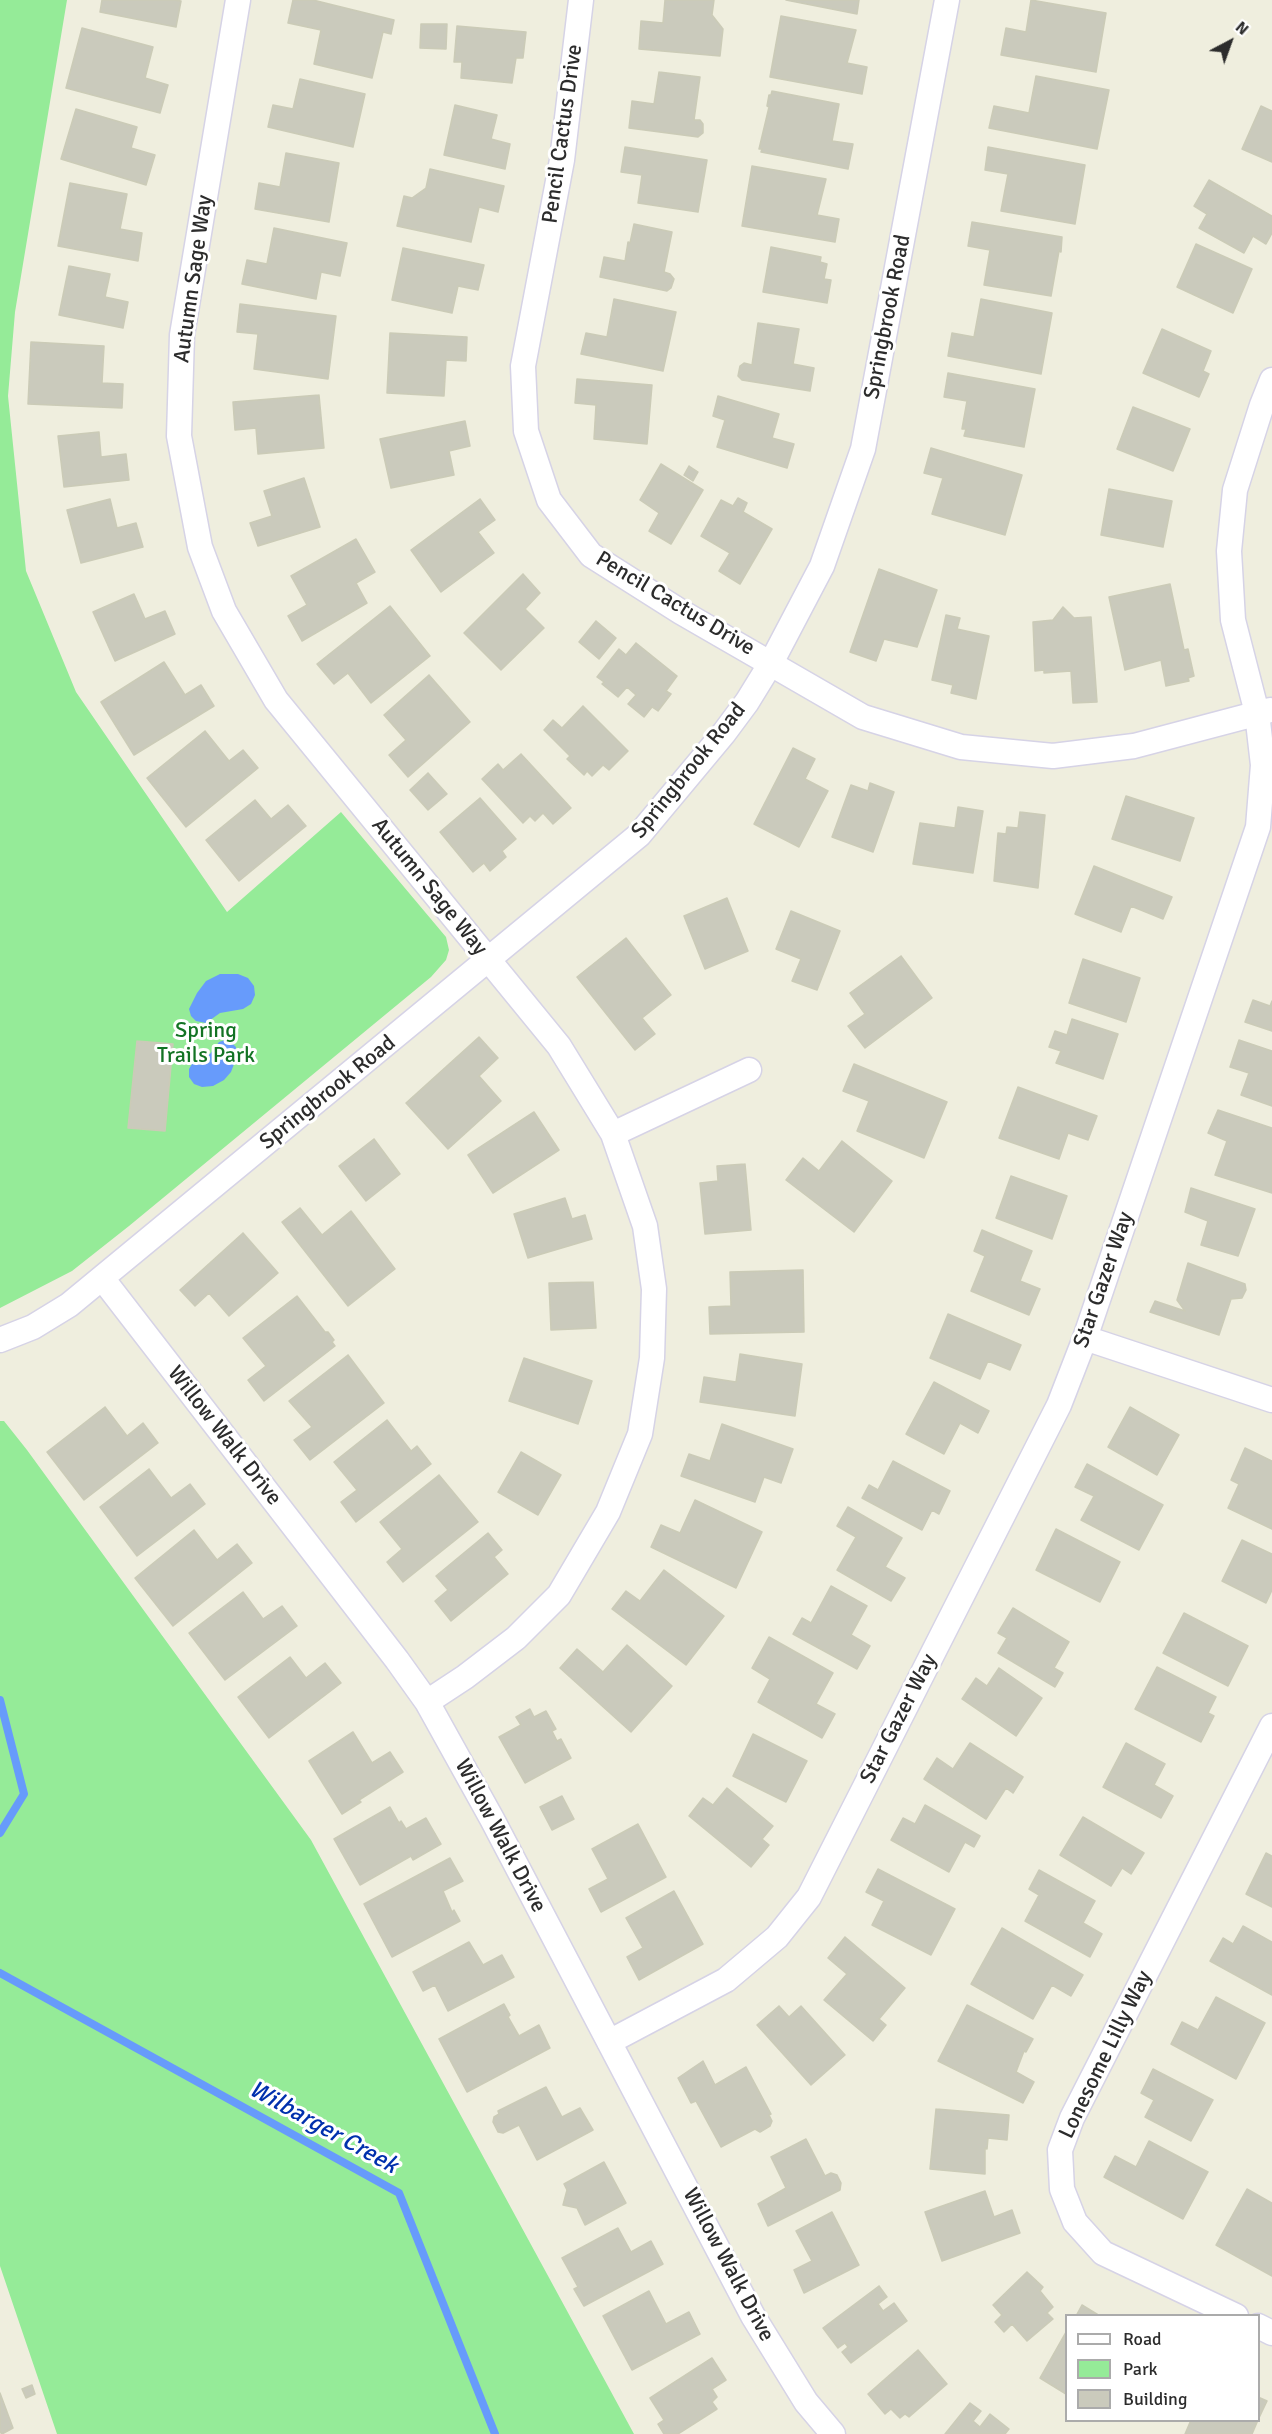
<!DOCTYPE html>
<html>
<head>
<meta charset="utf-8">
<style>
	body { margin:0 }
	#map { position:relative; width:1272px; height:2434px; overflow:hidden; background:#efeede; font-family:Signika,sans-serif }
	canvas { display:block }
	.legend { position:absolute; left:1065px; top:2314px; width:195px; height:108px; box-sizing:border-box; background:#fff; border:2px solid #ababab; margin:0; padding:8px 10px; list-style:none; font-size:18px; color:#2c2c2c }
	.legend li { display:flex; align-items:center; gap:12px; height:30px }
	.legend b { width:30px; border:2px solid #ababab }
	.north { position:absolute; left:1200px; top:12px; width:60px; height:60px; -webkit-text-stroke:4px #fff; paint-order:stroke; rotate:41deg; font-size:16px; font-weight:700; line-height:24px; text-align:center; color:#2c2c2c }
	.north::after { content:''; display:block; margin:auto; width:21px; height:27px; background:#2c2c2c; clip-path:polygon(50% 0,100% 100%,50% 72%,0 100%) }
</style>
</head>
<body>
<div id="map">
<canvas width="1272" height="2434"></canvas>
<ul class="legend">
<li><b style="height:8px;background:#fff"></b>Road</li>
<li><b style="height:16px;background:#95eb98"></b>Park</li>
<li><b style="height:16px;background:#cacabc"></b>Building</li>
</ul>
<div class="north">N</div>
</div>
<script>
const g = document.querySelector('canvas').getContext('2d');
g.lineJoin = 'round';
function paint(path, color) {
  g.fillStyle = color;
  g.fill(path, 'evenodd');
}
function poly(rows) {
  const path = new Path2D();
  for (const r of rows) {
    path.moveTo(r[0], r[1]);
    for (let i = 2; i < r.length; i += 2) path.lineTo(r[i], r[i + 1]);
  }
  return path;
}
function stroke(path, color, width, dash) {
  g.strokeStyle = color;
  g.lineWidth = width;
  g.lineCap = dash ? 'butt' : 'round';
  g.setLineDash(dash || []);
  g.stroke(path);
}
function label(font, color, halo, rows, align = 'center') {
  g.font = font + ' Signika,sans-serif';
  g.lineWidth = 6;
  g.setLineDash([]);
  g.textBaseline = 'middle';
  g.strokeStyle = halo;
  g.fillStyle = color;
  for (const [text, x, y, turn = 0] of rows) {
    g.save();
    g.translate(x, y);
    g.rotate((+turn || 0) * Math.PI / 180);
    g.textAlign = isNaN(turn) ? turn : align;
    if (halo) g.strokeText(text, 0, 0);
    g.fillText(text, 0, 0);
    g.restore();
  }
}
paint(poly([
	[0,0,67,0,15,312,8,396,26,571,76,692,227,912,341,812,446,937,449,950,446,960,431,977,129,1226,72,1271,0,1308],
	[0,1421,4,1421,27,1450,311,1840,634,2434,57,2434,0,2266]
]), '#95eb98');
paint(poly([
	[220,974,238,974,248,978,254,986,255,995,251,1004,243,1009,220,1013,206,1023,196,1021,191,1016,189,1009,197,993,206,981],
	[225,1040,231,1042,236,1047,236,1059,231,1072,224,1080,213,1086,202,1087,194,1084,189,1077,189,1069,193,1062,210,1054,219,1042]
]), '#679bfb');
stroke(poly([
	[0,1700,24,1794,0,1833],
	[0,1973,399,2193,495,2434]
]), '#679bfb', 8);
const building = poly([
	[102,0,174,0,181,1,176,27,100,12,102,0],
	[293,0,313,0,394,20,391,34,383,32,372,78,314,64,321,30,288,23,293,0],
	[665,0,714,0,712,15,723,29,720,56,639,49,641,21,663,23,665,0],
	[786,0,859,0,857,14,786,0],
	[1031,0,1106,13,1096,72,1001,55,1006,28,1026,32,1031,0],
	[781,16,856,30,847,63,867,67,862,94,770,77,781,16],
	[421,24,447,24,446,49,420,48,421,24],
	[457,26,526,32,523,58,516,58,512,83,461,78,462,62,454,62,457,26],
	[82,28,153,47,145,78,168,85,160,113,66,88,82,28],
	[659,72,700,77,694,120,700,120,703,124,703,133,698,137,629,128,632,101,654,104,659,72],
	[1036,76,1109,90,1097,149,989,128,994,106,1029,113,1036,76],
	[300,79,365,94,353,147,268,127,273,105,293,109,300,79],
	[772,91,839,104,832,141,853,144,848,169,761,152,762,149,759,149,769,107,767,106,769,95,771,95,772,91],
	[455,105,497,115,491,139,510,144,505,169,444,155,455,105],
	[1261,106,1272,111,1272,162,1242,149,1261,106],
	[76,109,137,127,131,148,155,155,146,185,61,159,76,109],
	[625,147,707,160,698,212,638,203,642,175,621,172,625,147],
	[988,147,1085,165,1075,224,1001,211,1008,174,985,170,988,147],
	[286,153,339,163,329,222,255,209,259,183,280,187,286,153],
	[752,166,826,179,817,215,839,219,835,242,742,226,752,166],
	[430,169,504,186,498,212,479,207,471,242,397,226,404,196,412,198,426,188,430,169],
	[1209,180,1272,216,1272,233,1266,244,1253,236,1244,253,1199,228,1207,214,1194,206,1209,180],
	[70,183,127,194,120,229,142,233,138,261,58,246,70,183],
	[972,222,1062,237,1061,252,1059,251,1051,296,984,285,990,250,968,246,972,222],
	[634,224,672,232,664,272,670,274,674,279,671,288,667,291,600,277,604,257,625,261,628,242,630,243,634,224],
	[274,228,347,243,340,276,321,272,316,299,242,284,247,260,267,264,274,228],
	[1196,244,1252,269,1233,313,1177,287,1196,244],
	[771,247,821,257,820,262,827,264,824,279,831,280,827,303,763,292,771,247],
	[403,248,484,265,478,290,458,286,452,313,392,300,403,248],
	[69,266,110,274,105,297,128,302,123,328,59,315,69,266],
	[614,299,676,312,663,371,581,354,586,333,607,337,614,299],
	[981,299,1052,313,1041,374,948,356,952,333,974,337,981,299],
	[240,304,336,316,328,379,254,369,258,334,237,332,240,304],
	[758,323,799,329,793,364,814,368,810,391,742,380,738,376,740,366,744,363,752,365,758,323],
	[1162,329,1211,351,1203,371,1209,374,1199,397,1143,373,1162,329],
	[390,333,467,337,466,361,446,360,444,396,387,393,390,333],
	[31,342,104,346,102,383,123,384,122,408,28,404,31,342],
	[948,373,1035,389,1024,447,964,436,966,429,962,429,967,401,944,397,948,373],
	[577,379,652,385,647,444,594,439,596,405,575,403,577,379],
	[319,395,324,448,258,454,256,428,235,430,233,402,319,395],
	[718,396,779,414,772,438,794,444,787,468,717,447,725,420,713,416,718,396],
	[1133,407,1190,429,1173,471,1117,449,1133,407],
	[465,421,470,446,449,451,454,475,391,488,380,439,465,421],
	[99,432,101,457,126,454,129,480,64,487,58,436,99,432],
	[931,448,1022,475,1005,535,932,514,943,478,924,473,931,448],
	[661,464,703,490,671,544,649,531,659,513,640,500,661,464],
	[689,466,698,472,693,481,684,475,689,466],
	[304,478,320,527,258,546,250,523,272,516,264,491,304,478],
	[1109,489,1172,501,1163,547,1101,535,1109,489],
	[738,498,747,503,743,512,772,529,740,584,719,571,730,553,701,536,721,500,733,506,738,498],
	[110,499,117,528,136,523,143,547,81,563,67,510,110,499],
	[480,499,495,520,478,532,494,553,441,592,411,550,480,499],
	[356,539,375,572,356,583,367,603,302,641,288,616,307,605,291,576,356,539],
	[879,569,937,590,917,647,884,639,876,661,850,652,879,569],
	[523,574,540,593,525,609,544,628,501,670,464,633,523,574],
	[1170,584,1184,650,1188,649,1194,676,1188,678,1189,681,1166,686,1161,660,1125,670,1109,597,1170,584],
	[134,594,145,619,165,611,175,634,115,661,93,612,134,594],
	[390,606,430,656,371,703,348,673,334,684,317,664,390,606],
	[1063,607,1074,618,1091,617,1097,702,1073,703,1071,671,1044,673,1044,670,1035,671,1033,622,1053,620,1063,607],
	[946,615,960,618,957,629,989,636,976,699,951,693,953,685,932,680,946,615],
	[596,621,616,638,599,659,579,642,596,621],
	[636,643,677,676,666,691,671,694,658,711,652,707,644,717,628,704,636,695,627,687,618,697,602,684,604,682,597,677,619,649,626,655,636,643],
	[164,662,185,695,201,685,214,706,134,755,101,702,164,662],
	[429,675,470,722,408,777,389,755,406,740,384,715,429,675],
	[583,706,628,751,609,770,603,765,592,776,587,771,584,775,567,759,570,756,544,730,553,720,562,728,583,706],
	[205,731,229,761,243,750,258,768,186,827,147,778,205,731],
	[793,748,815,759,805,779,828,791,799,847,754,824,793,748],
	[521,754,571,808,553,824,543,813,535,821,530,816,523,823,482,779,498,764,503,770,521,754],
	[428,773,447,794,428,810,410,790,428,773],
	[870,783,894,792,873,852,832,837,851,785,868,791,870,783],
	[1126,796,1194,818,1180,861,1112,839,1126,796],
	[480,798,516,839,502,851,506,857,490,871,484,863,473,872,440,832,480,798],
	[255,800,271,819,288,805,306,826,239,881,206,840,255,800],
	[958,807,983,811,973,873,913,864,920,823,955,828,958,807],
	[1020,812,1045,815,1038,888,994,881,998,833,1006,834,1007,827,1018,828,1020,812],
	[1094,866,1172,897,1163,919,1131,906,1121,932,1075,914,1094,866],
	[727,898,748,951,705,969,684,916,727,898],
	[791,911,840,931,817,990,792,981,801,959,776,949,791,911],
	[626,938,671,995,642,1018,655,1034,635,1050,577,977,626,938],
	[901,956,932,998,865,1048,848,1026,865,1014,850,993,901,956],
	[1083,959,1140,978,1126,1022,1069,1003,1083,959],
	[1253,1000,1270,1006,1272,1001,1272,1031,1245,1022,1253,1000],
	[1072,1019,1118,1034,1103,1079,1056,1063,1061,1051,1049,1047,1055,1031,1067,1035,1072,1019],
	[479,1037,498,1058,479,1076,501,1101,448,1149,406,1103,479,1037],
	[1239,1040,1272,1051,1272,1106,1241,1095,1249,1073,1230,1067,1239,1040],
	[137,1041,173,1044,165,1131,128,1128,137,1041],
	[854,1064,947,1102,924,1158,857,1131,869,1101,843,1091,854,1064],
	[1018,1087,1097,1116,1088,1140,1068,1133,1059,1159,999,1138,1018,1087],
	[1218,1110,1272,1128,1272,1193,1215,1175,1227,1141,1208,1133,1218,1110],
	[534,1112,559,1150,493,1193,468,1155,534,1112],
	[374,1139,400,1174,366,1201,339,1166,374,1139],
	[842,1141,892,1181,854,1232,786,1180,803,1158,819,1171,842,1141],
	[745,1164,751,1230,705,1234,700,1183,718,1181,717,1166,745,1164],
	[1011,1176,1067,1196,1052,1239,996,1218,1011,1176],
	[1191,1188,1255,1209,1238,1256,1201,1245,1208,1221,1185,1212,1191,1188],
	[565,1198,572,1219,585,1215,592,1239,528,1258,514,1214,565,1198],
	[300,1208,322,1235,351,1211,395,1269,348,1306,282,1222,300,1208],
	[982,1230,1032,1251,1020,1281,1040,1289,1029,1315,971,1291,985,1256,974,1251,982,1230],
	[243,1233,278,1273,229,1316,209,1293,195,1306,180,1290,243,1233],
	[1188,1263,1245,1284,1246,1290,1242,1298,1231,1299,1219,1335,1150,1312,1155,1301,1185,1311,1177,1300,1188,1263],
	[803,1270,804,1332,710,1334,709,1307,731,1306,730,1272,803,1270],
	[593,1282,596,1328,551,1330,549,1283,593,1282],
	[297,1296,325,1332,328,1332,334,1340,332,1342,335,1346,264,1401,248,1380,266,1366,243,1338,297,1296],
	[948,1314,1021,1345,1010,1370,988,1361,980,1379,930,1358,948,1314],
	[740,1354,802,1364,795,1416,700,1402,704,1377,736,1382,740,1354],
	[348,1355,384,1403,310,1460,294,1440,312,1427,289,1401,348,1355],
	[524,1358,592,1381,578,1424,509,1401,524,1358],
	[934,1382,989,1411,978,1433,960,1423,944,1454,906,1434,934,1382],
	[105,1407,127,1436,143,1423,158,1443,84,1500,47,1452,105,1407],
	[1130,1407,1179,1435,1157,1475,1108,1447,1130,1407],
	[387,1420,411,1451,417,1446,431,1464,356,1522,341,1502,357,1490,334,1462,387,1420],
	[722,1424,793,1449,781,1483,764,1477,755,1502,681,1476,689,1454,710,1461,722,1424],
	[1245,1448,1272,1461,1272,1529,1228,1508,1239,1484,1231,1480,1245,1448],
	[521,1452,561,1475,538,1515,498,1492,521,1452],
	[893,1461,950,1491,939,1514,932,1510,922,1530,862,1498,869,1485,878,1490,893,1461],
	[1087,1464,1163,1505,1139,1550,1081,1520,1094,1496,1075,1487,1087,1464],
	[149,1469,171,1498,190,1484,205,1504,137,1556,100,1507,149,1469],
	[439,1475,478,1522,403,1582,387,1562,402,1549,380,1522,439,1475],
	[695,1500,762,1532,736,1588,651,1547,661,1525,680,1533,695,1500],
	[848,1507,902,1538,885,1567,905,1578,891,1601,837,1570,856,1537,837,1526,848,1507],
	[1056,1529,1120,1562,1100,1602,1036,1570,1056,1529],
	[194,1530,217,1560,237,1544,252,1563,173,1626,135,1578,194,1530],
	[488,1533,502,1550,494,1557,508,1574,451,1621,435,1601,448,1590,436,1576,488,1533],
	[1242,1540,1272,1554,1272,1590,1266,1603,1222,1581,1242,1540],
	[664,1570,724,1616,686,1665,612,1609,626,1591,640,1601,664,1570],
	[831,1586,867,1606,851,1635,870,1646,857,1669,793,1634,802,1618,811,1623,831,1586],
	[243,1592,263,1619,282,1606,297,1626,225,1680,189,1633,243,1592],
	[1013,1608,1069,1642,1054,1668,1063,1673,1055,1687,998,1653,1007,1638,998,1633,1013,1608],
	[1184,1613,1248,1646,1228,1686,1163,1653,1184,1613],
	[769,1637,833,1673,816,1704,835,1714,822,1738,758,1702,770,1679,752,1668,769,1637],
	[627,1645,672,1686,631,1732,560,1668,577,1649,603,1672,627,1645],
	[290,1657,306,1678,325,1663,341,1683,269,1738,238,1697,290,1657],
	[1157,1667,1216,1697,1208,1713,1214,1716,1201,1742,1135,1709,1157,1667],
	[999,1668,1042,1698,1016,1736,962,1699,976,1678,987,1686,999,1668],
	[530,1709,534,1717,546,1711,556,1729,552,1731,557,1741,561,1739,571,1758,525,1783,499,1737,521,1725,516,1717,530,1709],
	[353,1732,372,1763,390,1752,403,1772,359,1800,361,1802,342,1814,309,1761,353,1732],
	[753,1734,807,1761,786,1802,733,1776,753,1734],
	[970,1743,1023,1777,1013,1793,1006,1788,986,1819,924,1779,937,1758,953,1769,970,1743],
	[1126,1743,1165,1764,1154,1785,1173,1796,1161,1818,1103,1787,1126,1743],
	[727,1788,773,1826,762,1839,769,1845,751,1867,689,1816,703,1798,713,1805,727,1788],
	[562,1796,574,1819,552,1830,540,1807,562,1796],
	[925,1805,980,1836,974,1847,965,1842,949,1872,891,1840,903,1818,915,1824,925,1805],
	[390,1807,399,1823,401,1821,406,1829,426,1818,441,1844,413,1860,411,1856,360,1885,334,1839,390,1807],
	[1083,1817,1144,1853,1131,1874,1122,1868,1111,1886,1060,1855,1083,1817],
	[638,1824,666,1877,601,1912,589,1889,608,1879,592,1849,638,1824],
	[1266,1853,1272,1856,1272,1907,1246,1894,1266,1853],
	[450,1858,463,1881,443,1891,452,1912,454,1910,460,1921,392,1957,364,1904,450,1858],
	[878,1869,955,1909,931,1955,872,1925,884,1901,866,1892,878,1869],
	[1039,1870,1095,1901,1083,1923,1102,1934,1090,1957,1025,1921,1039,1895,1029,1889,1039,1870],
	[674,1891,703,1944,639,1980,627,1957,643,1948,626,1918,674,1891],
	[1243,1926,1272,1942,1272,1995,1210,1961,1223,1938,1233,1944,1243,1926],
	[1002,1928,1083,1975,1071,1996,1052,1985,1033,2019,971,1984,1002,1928],
	[845,1937,905,1988,879,2019,886,2025,873,2041,824,2000,847,1974,828,1958,845,1937],
	[469,1942,483,1965,502,1955,514,1977,448,2011,435,1985,423,1991,413,1972,469,1942],
	[1216,1997,1265,2023,1236,2079,1171,2044,1182,2022,1198,2030,1216,1997],
	[504,2004,510,2015,508,2017,519,2036,539,2025,550,2048,467,2092,439,2039,504,2004],
	[967,2005,1033,2039,1026,2052,1024,2051,1016,2072,1034,2082,1023,2103,938,2061,967,2005],
	[779,2006,789,2017,801,2006,845,2055,811,2085,757,2025,779,2006],
	[703,2061,715,2085,746,2067,771,2114,769,2115,772,2121,770,2126,760,2132,755,2129,721,2147,696,2101,691,2103,678,2078,703,2061],
	[1153,2069,1213,2100,1191,2141,1145,2117,1154,2100,1141,2093,1153,2069],
	[546,2087,562,2117,580,2108,593,2130,537,2160,519,2125,503,2133,498,2132,493,2122,494,2117,499,2114,498,2111,546,2087],
	[936,2109,1009,2115,1007,2140,988,2138,987,2149,985,2148,985,2174,930,2169,936,2109],
	[806,2139,825,2176,831,2173,837,2175,841,2183,840,2190,768,2226,758,2204,786,2188,771,2157,806,2139],
	[1149,2141,1208,2172,1183,2219,1104,2177,1115,2156,1136,2167,1149,2141],
	[604,2162,626,2203,585,2225,577,2208,563,2205,567,2190,564,2184,604,2162],
	[1247,2189,1272,2203,1272,2276,1216,2245,1247,2189],
	[985,2191,994,2217,1012,2210,1020,2233,942,2261,925,2212,985,2191],
	[832,2212,859,2265,804,2293,794,2270,812,2261,796,2231,832,2212],
	[618,2228,631,2252,651,2241,663,2264,584,2306,574,2289,578,2287,562,2258,618,2228],
	[1027,2272,1043,2287,1040,2291,1053,2307,1047,2313,1053,2319,1027,2341,1012,2324,1004,2332,995,2322,1002,2315,993,2305,1027,2272],
	[879,2286,887,2297,878,2304,883,2311,894,2303,907,2321,851,2363,842,2352,848,2347,845,2343,838,2348,823,2328,879,2286],
	[649,2291,666,2324,689,2312,700,2334,632,2370,603,2316,649,2291],
	[1082,2305,1100,2316,1076,2316,1082,2305],
	[1066,2332,1066,2394,1040,2378,1066,2332],
	[918,2350,947,2384,909,2417,905,2414,900,2418,891,2409,885,2414,868,2394,918,2350],
	[712,2358,726,2380,712,2389,717,2397,712,2402,717,2409,678,2434,664,2434,658,2424,664,2420,650,2398,712,2358],
	[32,2385,35,2394,26,2398,22,2389,32,2385],
	[0,2393,13,2428,2,2434,0,2432,0,2393],
	[1258,2397,1267,2401,1258,2420,1258,2397],
	[970,2403,981,2411,973,2421,980,2427,990,2414,1009,2429,1005,2434,945,2434,970,2403],
	[1191,2420,1258,2420,1252,2434,1185,2434,1191,2420]
]);
paint(building, '#cacabc');
stroke(building, '#cbcbb7', 1.5);
const minor = poly([
	[238,0,182,335,179,436,200,547,224,611,276,700,559,1046,613,1134,645,1226,654,1289,652,1358,640,1434,608,1512,559,1595,516,1638,465,1677,427,1702],
	[581,0,562,160,523,366,526,431,549,500,591,555,681,612,863,717,961,747,1053,756,1134,746,1270,710],
	[613,1134,749,1070],
	[102,1278,397,1660,427,1702,492,1819,753,2316,806,2402,833,2434],
	[1085,1338,1272,1400],
	[0,1340,33,1327,69,1305,639,835,724,733,747,702,771,663,822,566,863,449,947,0],
	[609,2042,726,1980,777,1937,809,1897,1059,1405,1085,1338,1258,827,1263,765,1257,713,1233,620,1229,551,1235,490,1262,405,1272,380],
	[1236,2316,1103,2253,1075,2222,1062,2189,1060,2150,1072,2118,1272,1726],
	[1258,2326,1272,2333]
]);
stroke(minor, '#d6d3e6', 27);
stroke(minor, '#fff', 24);
label('22px', '#2c2c2c', '#fff', [
	["Pencil Cactus Drive",563,134,-82],
	["Autumn Sage Way",194,279,-82],
	["Springbrook Road",888,317,-79],
	["Pencil Cactus Drive",675,604,31],
	["Springbrook Road",689,771,-51],
	["Autumn Sage Way",429,887,51],
	["Springbrook Road",328,1093,-39],
	["Star Gazer Way",1104,1280,-71],
	["Willow Walk Drive",224,1436,52],
	["Star Gazer Way",899,1719,-63],
	["Willow Walk Drive",500,1836,62],
	["Lonesome Lilly Way",1106,2055,-64],
	["Willow Walk Drive",728,2265,62]
]);
label('22px', '#137324', '#fff', [
	["Spring",206,1031],
	["Trails Park",206,1056]
]);
label('italic 24px', '#0030ad', '#fff', [
	["Wilbarger Creek",323,2128,29]
]);
</script>
</body>
</html>
